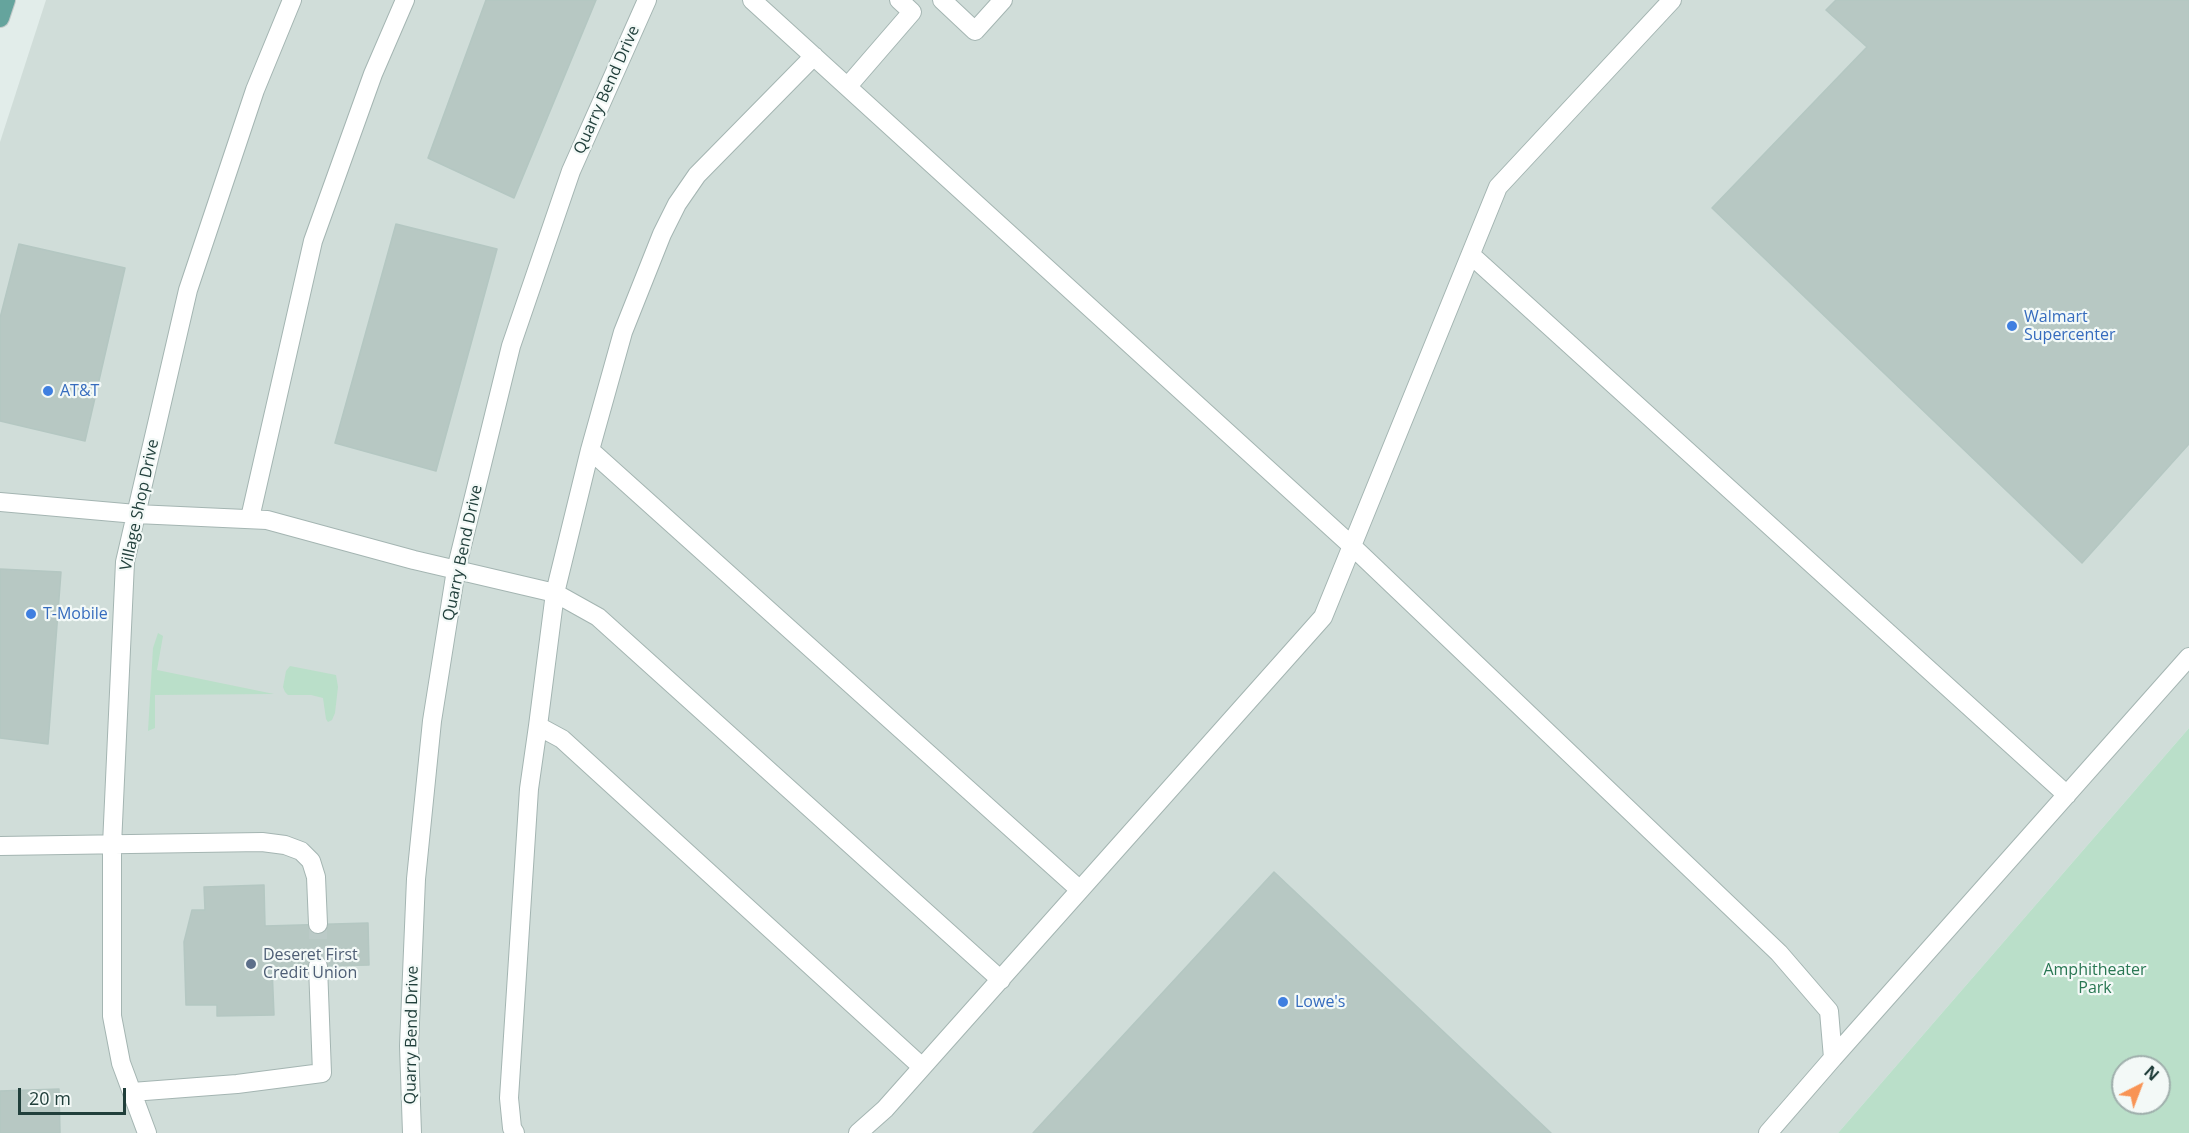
<!DOCTYPE html>
<html>
<head>
<meta charset="utf-8">
<style>
	body { margin:0 }
	#map { position:relative; width:2189px; height:1133px; overflow:hidden; background:#e2edea; font-family:"Open Sans",sans-serif }
	canvas { display:block }
	.north { position:absolute; left:2111px; top:1055px; width:60px; height:60px; box-sizing:border-box; background:#f3f9f7; border:2px solid #9fafac; border-radius:50%; rotate:42deg; font-size:16px; font-weight:700; line-height:24px; text-align:center; color:#213f3b }
	.north::after { content:''; display:block; margin:auto; width:21px; height:27px; background:#f89455; clip-path:polygon(50% 0,100% 100%,50% 72%,0 100%) }
	.scale { position:absolute; left:18px; top:1088px; width:108px; height:27px; box-sizing:border-box; border:3px solid #213f3b; border-top:0; padding-left:8px; font-size:18px; line-height:21px; white-space:nowrap; color:#213f3b; -webkit-text-stroke:4px #f3f9f7; paint-order:stroke }
</style>
</head>
<body>
<div id="map">
<canvas width="2189" height="1133"></canvas>
<div class="north">N</div>
<div class="scale">20 m</div>
</div>
<script>
const g = document.querySelector('canvas').getContext('2d');
g.lineJoin = 'round';
function paint(path, color) {
  g.fillStyle = color;
  g.fill(path, 'evenodd');
}
function poly(rows) {
  const path = new Path2D();
  for (const r of rows) {
    path.moveTo(r[0], r[1]);
    for (let i = 2; i < r.length; i += 2) path.lineTo(r[i], r[i + 1]);
  }
  return path;
}
function stroke(path, color, width, dash) {
  g.strokeStyle = color;
  g.lineWidth = width;
  g.lineCap = dash ? 'butt' : 'round';
  g.setLineDash(dash || []);
  g.stroke(path);
}
function label(font, color, halo, rows, align = 'center') {
  g.font = font + ' "Open Sans",sans-serif';
  g.lineWidth = 4.5;
  g.setLineDash([]);
  g.textBaseline = 'middle';
  g.strokeStyle = halo;
  g.fillStyle = color;
  for (const [text, x, y, turn = 0] of rows) {
    g.save();
    g.translate(x, y);
    g.rotate((+turn || 0) * Math.PI / 180);
    g.textAlign = isNaN(turn) ? turn : align;
    if (halo) g.strokeText(text, 0, 0);
    g.fillText(text, 0, 0);
    g.restore();
  }
}
paint(poly([
	[46,0,2189,0,2189,728,1838,1133,0,1133,0,142]
]), '#d0ddd9');
paint(poly([
	[158,633,163,636,157,670,274,694,155,695,155,728,148,731,153,648],
	[290,666,336,675,338,687,335,713,332,720,328,722,326,719,323,698,311,695,288,695,285,692,283,687,286,671],
	[2189,728,2189,1133,1838,1133],
	[2123,1067,2159,1067,2159,1103,2123,1103]
]), '#badfc9');
const building = poly([
	[486,0,596,0,514,198,428,158,486,0],
	[1836,0,2189,0,2189,444,2082,563,1712,208,1867,47,1826,10,1836,0],
	[396,224,497,249,436,471,335,443,396,224],
	[19,244,125,268,85,441,0,421,0,318,19,244],
	[0,569,61,572,48,744,0,738,0,569],
	[1274,872,1551,1133,1033,1133,1274,872],
	[264,885,265,926,368,923,369,965,272,967,274,1015,217,1016,217,1005,186,1005,184,942,192,910,205,910,204,887,264,885],
	[59,1089,60,1133,0,1133,0,1091,59,1089]
]);
paint(building, '#b7c8c3');
stroke(building, '#b4c7c2', 1.5);
stroke(poly([
	[318,966,318,924]
]), '#bbcac7', 18, [18, 9]);
const minor = poly([
	[752,0,1352,546,1779,953,1829,1011,1833,1058,1768,1133],
	[942,0,975,31,1003,0],
	[848,86,912,12,899,0],
	[1471,255,2067,795],
	[590,450,1080,890],
	[0,502,136,514,267,520,414,560,555,593,598,617,1001,980],
	[250,518,313,241,373,74,405,0],
	[538,726,562,739,922,1067],
	[0,846,262,842,285,845,301,851,311,861,316,877,318,924],
	[1833,1058,2189,657],
	[132,1092,237,1084,322,1073,318,966],
	[147,1133,121,1063,112,1016,112,845,125,562,188,290,255,90,292,0],
	[412,1133,409,1046,416,879,432,721,456,570,511,346,571,171,647,0],
	[515,1133,512,1128,509,1098,529,789,538,726,555,593,590,450,623,332,662,234,677,204,697,175,814,56],
	[858,1133,885,1109,1323,617,1498,187,1672,0]
]);
const major = poly([
	[0,18,6,0]
]);
stroke(minor, '#a4b5b2', 20);
stroke(major, '#c1c9c8', 20);
stroke(minor, '#fff', 18);
stroke(major, '#65a49d', 18);
for (const [x, y, r, color] of [
	[2012,326,6,"#3f7fe0"],
	[48,391,6,"#3f7fe0"],
	[31,614,6,"#3f7fe0"],
	[251,964,6,"#5c6f8a"],
	[1283,1002,6,"#3f7fe0"]
]) {
  const dot = new Path2D();
  dot.arc(x, y, r, 0, 2 * Math.PI);
  g.fillStyle = color;
  g.fill(dot);
  stroke(dot, '#f3f9f7', 2);
}
label('16px', '#213f3b', '#f3f9f7', [
	["Quarry Bend Drive",607,90,-66],
	["Village Shop Drive",140,505,-78],
	["Quarry Bend Drive",463,553,-78],
	["Quarry Bend Drive",412,1035,-89]
]);
label('16px', '#366cbe', '#f3f9f7', [
	["Walmart",2024,317],
	["Supercenter",2024,335],
	["AT&T",60,391],
	["T-Mobile",43,614],
	["Lowe's",1295,1002]
], 'left');
label('16px', '#4e5e75', '#f3f9f7', [
	["Deseret First",263,955],
	["Credit Union",263,973]
], 'left');
label('16px', '#297753', '#f3f9f7', [
	["Amphitheater",2095,970],
	["Park",2095,988]
]);
</script>
</body>
</html>
